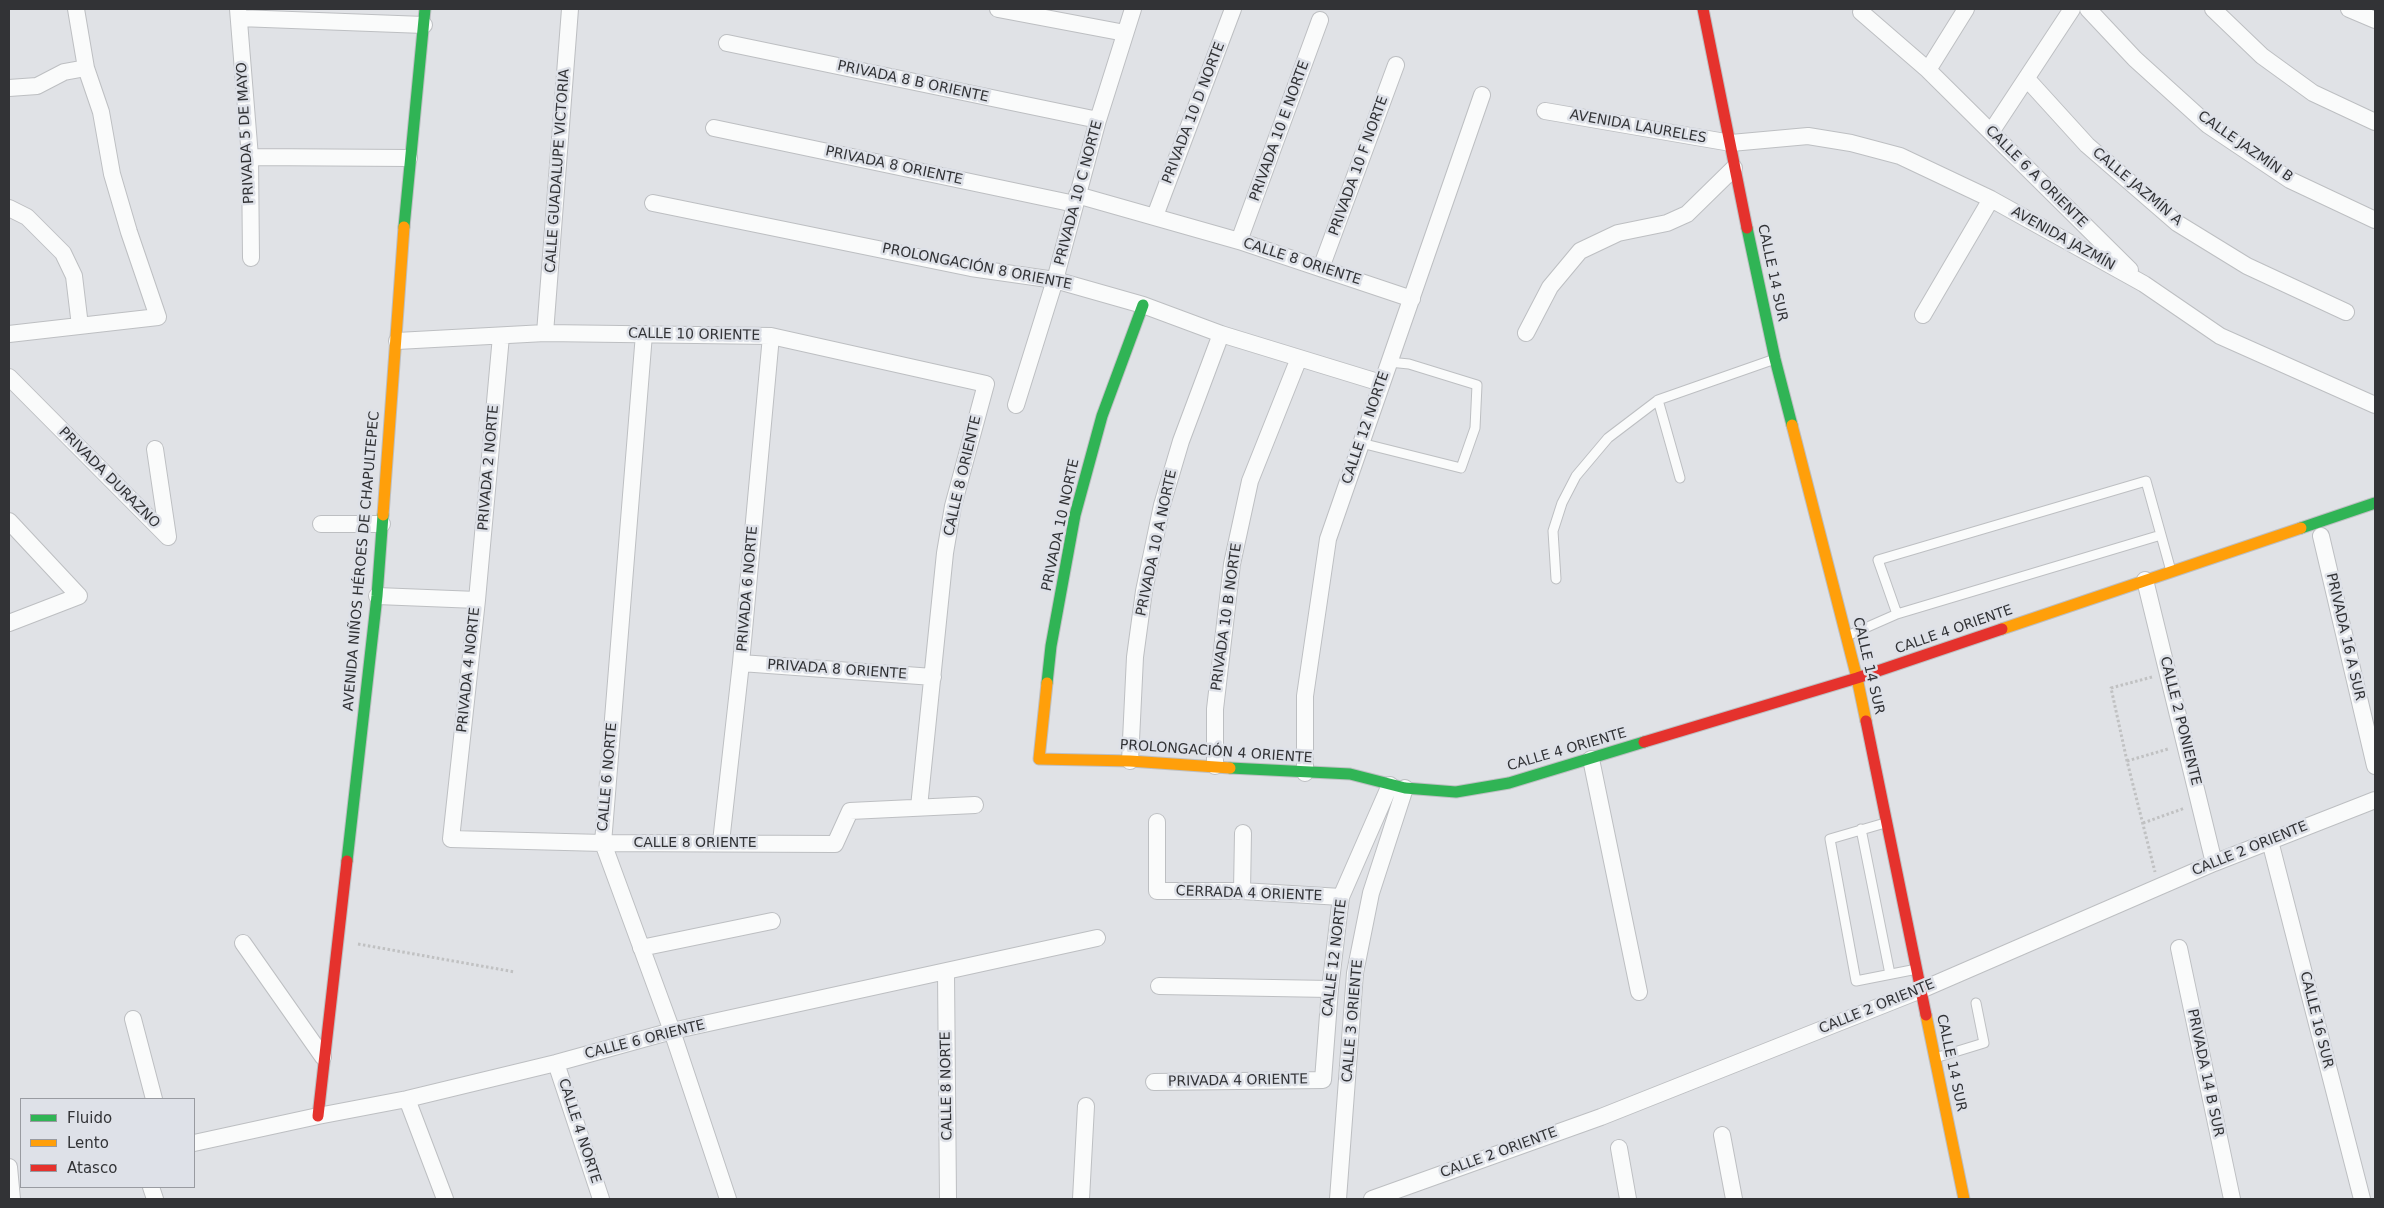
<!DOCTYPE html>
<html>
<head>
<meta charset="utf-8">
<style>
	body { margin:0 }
	#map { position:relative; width:2384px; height:1208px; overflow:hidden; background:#e0e2e6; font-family:"DejaVu Sans",sans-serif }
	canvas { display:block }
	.frame { position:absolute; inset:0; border:10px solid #323336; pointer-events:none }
	.legend { position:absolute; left:20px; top:1098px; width:175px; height:90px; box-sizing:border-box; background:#dee1e8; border:1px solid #999ba1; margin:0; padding:6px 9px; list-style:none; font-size:15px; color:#323336 }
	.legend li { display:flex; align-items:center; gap:10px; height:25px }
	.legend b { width:25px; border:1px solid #999ba1 }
</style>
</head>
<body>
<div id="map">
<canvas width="2384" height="1208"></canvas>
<div class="frame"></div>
<ul class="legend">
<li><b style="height:6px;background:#30b455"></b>Fluido</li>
<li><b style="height:6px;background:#ff9f0a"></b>Lento</li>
<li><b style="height:6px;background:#e5322d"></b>Atasco</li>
</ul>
</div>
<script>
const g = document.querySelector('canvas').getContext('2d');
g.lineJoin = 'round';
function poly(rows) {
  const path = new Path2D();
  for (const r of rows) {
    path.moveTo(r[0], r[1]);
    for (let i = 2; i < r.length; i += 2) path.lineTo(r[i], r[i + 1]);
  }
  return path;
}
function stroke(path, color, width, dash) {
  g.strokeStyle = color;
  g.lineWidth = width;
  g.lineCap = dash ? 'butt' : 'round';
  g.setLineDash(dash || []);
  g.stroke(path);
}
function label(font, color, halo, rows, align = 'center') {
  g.font = font + ' "DejaVu Sans",sans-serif';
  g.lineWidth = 5;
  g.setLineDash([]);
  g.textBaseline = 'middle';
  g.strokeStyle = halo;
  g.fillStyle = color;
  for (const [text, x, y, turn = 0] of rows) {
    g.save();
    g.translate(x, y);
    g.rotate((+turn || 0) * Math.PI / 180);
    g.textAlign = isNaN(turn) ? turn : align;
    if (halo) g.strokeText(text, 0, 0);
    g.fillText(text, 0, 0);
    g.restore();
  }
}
const lane = poly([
	[1361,443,1461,468,1475,428,1477,385,1409,364,1389,362],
	[1680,478,1658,400,1775,359],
	[2161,535,1897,614,1878,560,2146,481,2171,571],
	[1556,579,1553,531,1562,503,1576,476,1608,438,1658,400],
	[1847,636,1897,614],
	[1885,823,1830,839,1856,981,1917,969],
	[1861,829,1890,974],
	[1935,1058,1984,1043,1976,1003]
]);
const street = poly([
	[238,9,250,157,251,258],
	[998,9,1125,33],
	[2088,9,2135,59,2208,125,2290,180,2375,220],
	[2213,9,2262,56,2313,93,2375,122],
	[2349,9,2375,20],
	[1861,12,1928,70,2130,270],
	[239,18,424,25],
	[727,43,1098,120],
	[1928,70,1966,9],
	[2027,79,2087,145,2177,223,2247,266,2346,312],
	[9,88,37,86,64,72,86,68],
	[1545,111,1731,143,1808,136,1851,143,1900,156,1991,199,2144,284,2220,336,2375,405],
	[714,128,1075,204],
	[1991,132,2072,9],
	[250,157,409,158],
	[1077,195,1239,241,1412,299],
	[653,203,971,268,1055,280,1143,305,1221,334,1381,383],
	[9,208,27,217,63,253,74,276,80,326],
	[1155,216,1233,9],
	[1239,241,1320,20],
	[1321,268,1396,65],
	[1923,315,1991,199],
	[545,333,570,9],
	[1526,333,1550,287,1580,251,1618,233,1667,223,1687,214,1734,168],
	[9,334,158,317,129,232,112,174,101,112,86,68,76,9],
	[644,334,603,843,672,1031,728,1199],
	[501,336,477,600,451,839,603,843,835,844,850,811,975,805],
	[397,341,545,333,771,336,986,384,953,506,945,553,919,807],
	[9,377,168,537],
	[1016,405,1055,280,1098,120,1133,9],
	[155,449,168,537],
	[9,521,79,596,9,623],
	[321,524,382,524],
	[2321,536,2375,766],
	[2145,580,2214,863],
	[377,596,477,600],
	[741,663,933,677],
	[1591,759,1639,992],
	[1130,761,1135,657,1144,591,1162,505,1181,441,1221,334],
	[1215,766,1215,709,1232,564,1250,481,1299,358],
	[1305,773,1305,696,1328,539,1482,95],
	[1157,822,1157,891,1242,891,1341,897],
	[2270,841,2362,1199],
	[721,842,741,663,771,336],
	[1242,891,1243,833],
	[243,943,323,1057],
	[641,948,772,921],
	[2179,948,2232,1199],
	[946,973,948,1199],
	[1159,986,1330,989],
	[133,1019,154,1099],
	[556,1063,601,1199],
	[1154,1082,1323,1080,1330,989,1341,897,1390,785],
	[407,1099,445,1199],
	[1722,1135,1734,1199],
	[194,1143,318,1116,407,1099,556,1063,672,1031,1097,938],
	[1619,1148,1628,1199],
	[9,1167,12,1199],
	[151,1187,155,1199],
	[1081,1199,1086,1106],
	[1338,1199,1355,973,1371,893,1405,788],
	[1372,1199,1601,1117,1921,990,2214,863,2375,800]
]);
const fast = poly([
	[404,227,425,9],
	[1747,228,1775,359,1792,425],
	[2301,528,2375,503],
	[1047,683,1051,646,1075,515,1102,416,1143,305],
	[1230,768,1350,774,1405,788,1456,792,1509,783,1644,742],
	[347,861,377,596,383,515]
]);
const slow = poly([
	[1792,425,1857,678,1866,721],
	[383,515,404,227],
	[2002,629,2301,528],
	[1047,683,1039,759,1130,761,1230,768],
	[1926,1015,1964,1199]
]);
const jam = poly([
	[1703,9,1747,228],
	[1866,721,1926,1015],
	[1644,742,1857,678,2002,629],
	[318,1116,347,861]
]);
stroke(lane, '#bdbfc2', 11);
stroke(street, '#bdbfc2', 18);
stroke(fast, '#bdbfc2', 13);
stroke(slow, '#bdbfc2', 13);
stroke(jam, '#bdbfc2', 13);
stroke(poly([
	[2152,677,2111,688,2127,761,2155,872],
	[2127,761,2168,749],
	[2143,823,2185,808],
	[358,944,515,972]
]), '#c0c1c2', 3, [2.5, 2.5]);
stroke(lane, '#fafbfb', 9);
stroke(street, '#fafbfb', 16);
stroke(fast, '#30b455', 11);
stroke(slow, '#ff9f0a', 11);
stroke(jam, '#e5322d', 11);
label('14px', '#323336', '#dee1e8', [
	["PRIVADA 8 B ORIENTE",913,82,12],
	["PRIVADA 10 D NORTE",1194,113,-69],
	["AVENIDA LAURELES",1638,127,10],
	["PRIVADA 10 E NORTE",1280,131,-70],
	["PRIVADA 5 DE MAYO",246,133,-93],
	["CALLE JAZMÍN B",2245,147,35],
	["PRIVADA 8 ORIENTE",894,166,12],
	["PRIVADA 10 F NORTE",1359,166,-70],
	["CALLE GUADALUPE VICTORIA",558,171,-86],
	["CALLE 6 A ORIENTE",2036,177,45],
	["CALLE JAZMÍN A",2137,187,40],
	["PRIVADA 10 C NORTE",1079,193,-75],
	["AVENIDA JAZMÍN",2063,239,29],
	["CALLE 8 ORIENTE",1302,262,18],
	["PROLONGACIÓN 8 ORIENTE",977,267,11],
	["CALLE 14 SUR",1772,273,78],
	["CALLE 10 ORIENTE",694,335,1],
	["CALLE 12 NORTE",1366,428,-71],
	["PRIVADA 2 NORTE",489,468,-85],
	["CALLE 8 ORIENTE",963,476,-77],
	["PRIVADA DURAZNO",109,478,45],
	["PRIVADA 10 NORTE",1061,525,-78],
	["PRIVADA 10 A NORTE",1157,543,-78],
	["AVENIDA NIÑOS HÉROES DE CHAPULTEPEC",362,561,-85],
	["PRIVADA 6 NORTE",748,589,-85],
	["PRIVADA 10 B NORTE",1227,617,-82],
	["CALLE 4 ORIENTE",1954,630,-19],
	["PRIVADA 16 A SUR",2345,637,77],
	["CALLE 14 SUR",1868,666,77],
	["PRIVADA 4 NORTE",469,670,-84],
	["PRIVADA 8 ORIENTE",837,670,4],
	["CALLE 2 PONIENTE",2180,721,76],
	["CALLE 4 ORIENTE",1567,750,-16],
	["PROLONGACIÓN 4 ORIENTE",1216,752,4],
	["CALLE 6 NORTE",608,777,-85],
	["CALLE 8 ORIENTE",695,843],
	["CALLE 2 ORIENTE",2250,849,-22],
	["CERRADA 4 ORIENTE",1249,894,2],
	["CALLE 12 NORTE",1335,958,-83],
	["CALLE 2 ORIENTE",1877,1007,-22],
	["CALLE 16 SUR",2316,1020,76],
	["CALLE 3 ORIENTE",1353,1021,-85],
	["CALLE 6 ORIENTE",645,1040,-14],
	["CALLE 14 SUR",1951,1063,78],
	["PRIVADA 14 B SUR",2205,1073,78],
	["PRIVADA 4 ORIENTE",1238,1081,-1],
	["CALLE 8 NORTE",947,1086,-91],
	["CALLE 4 NORTE",579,1131,72],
	["CALLE 2 ORIENTE",1499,1153,-20]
]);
</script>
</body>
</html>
